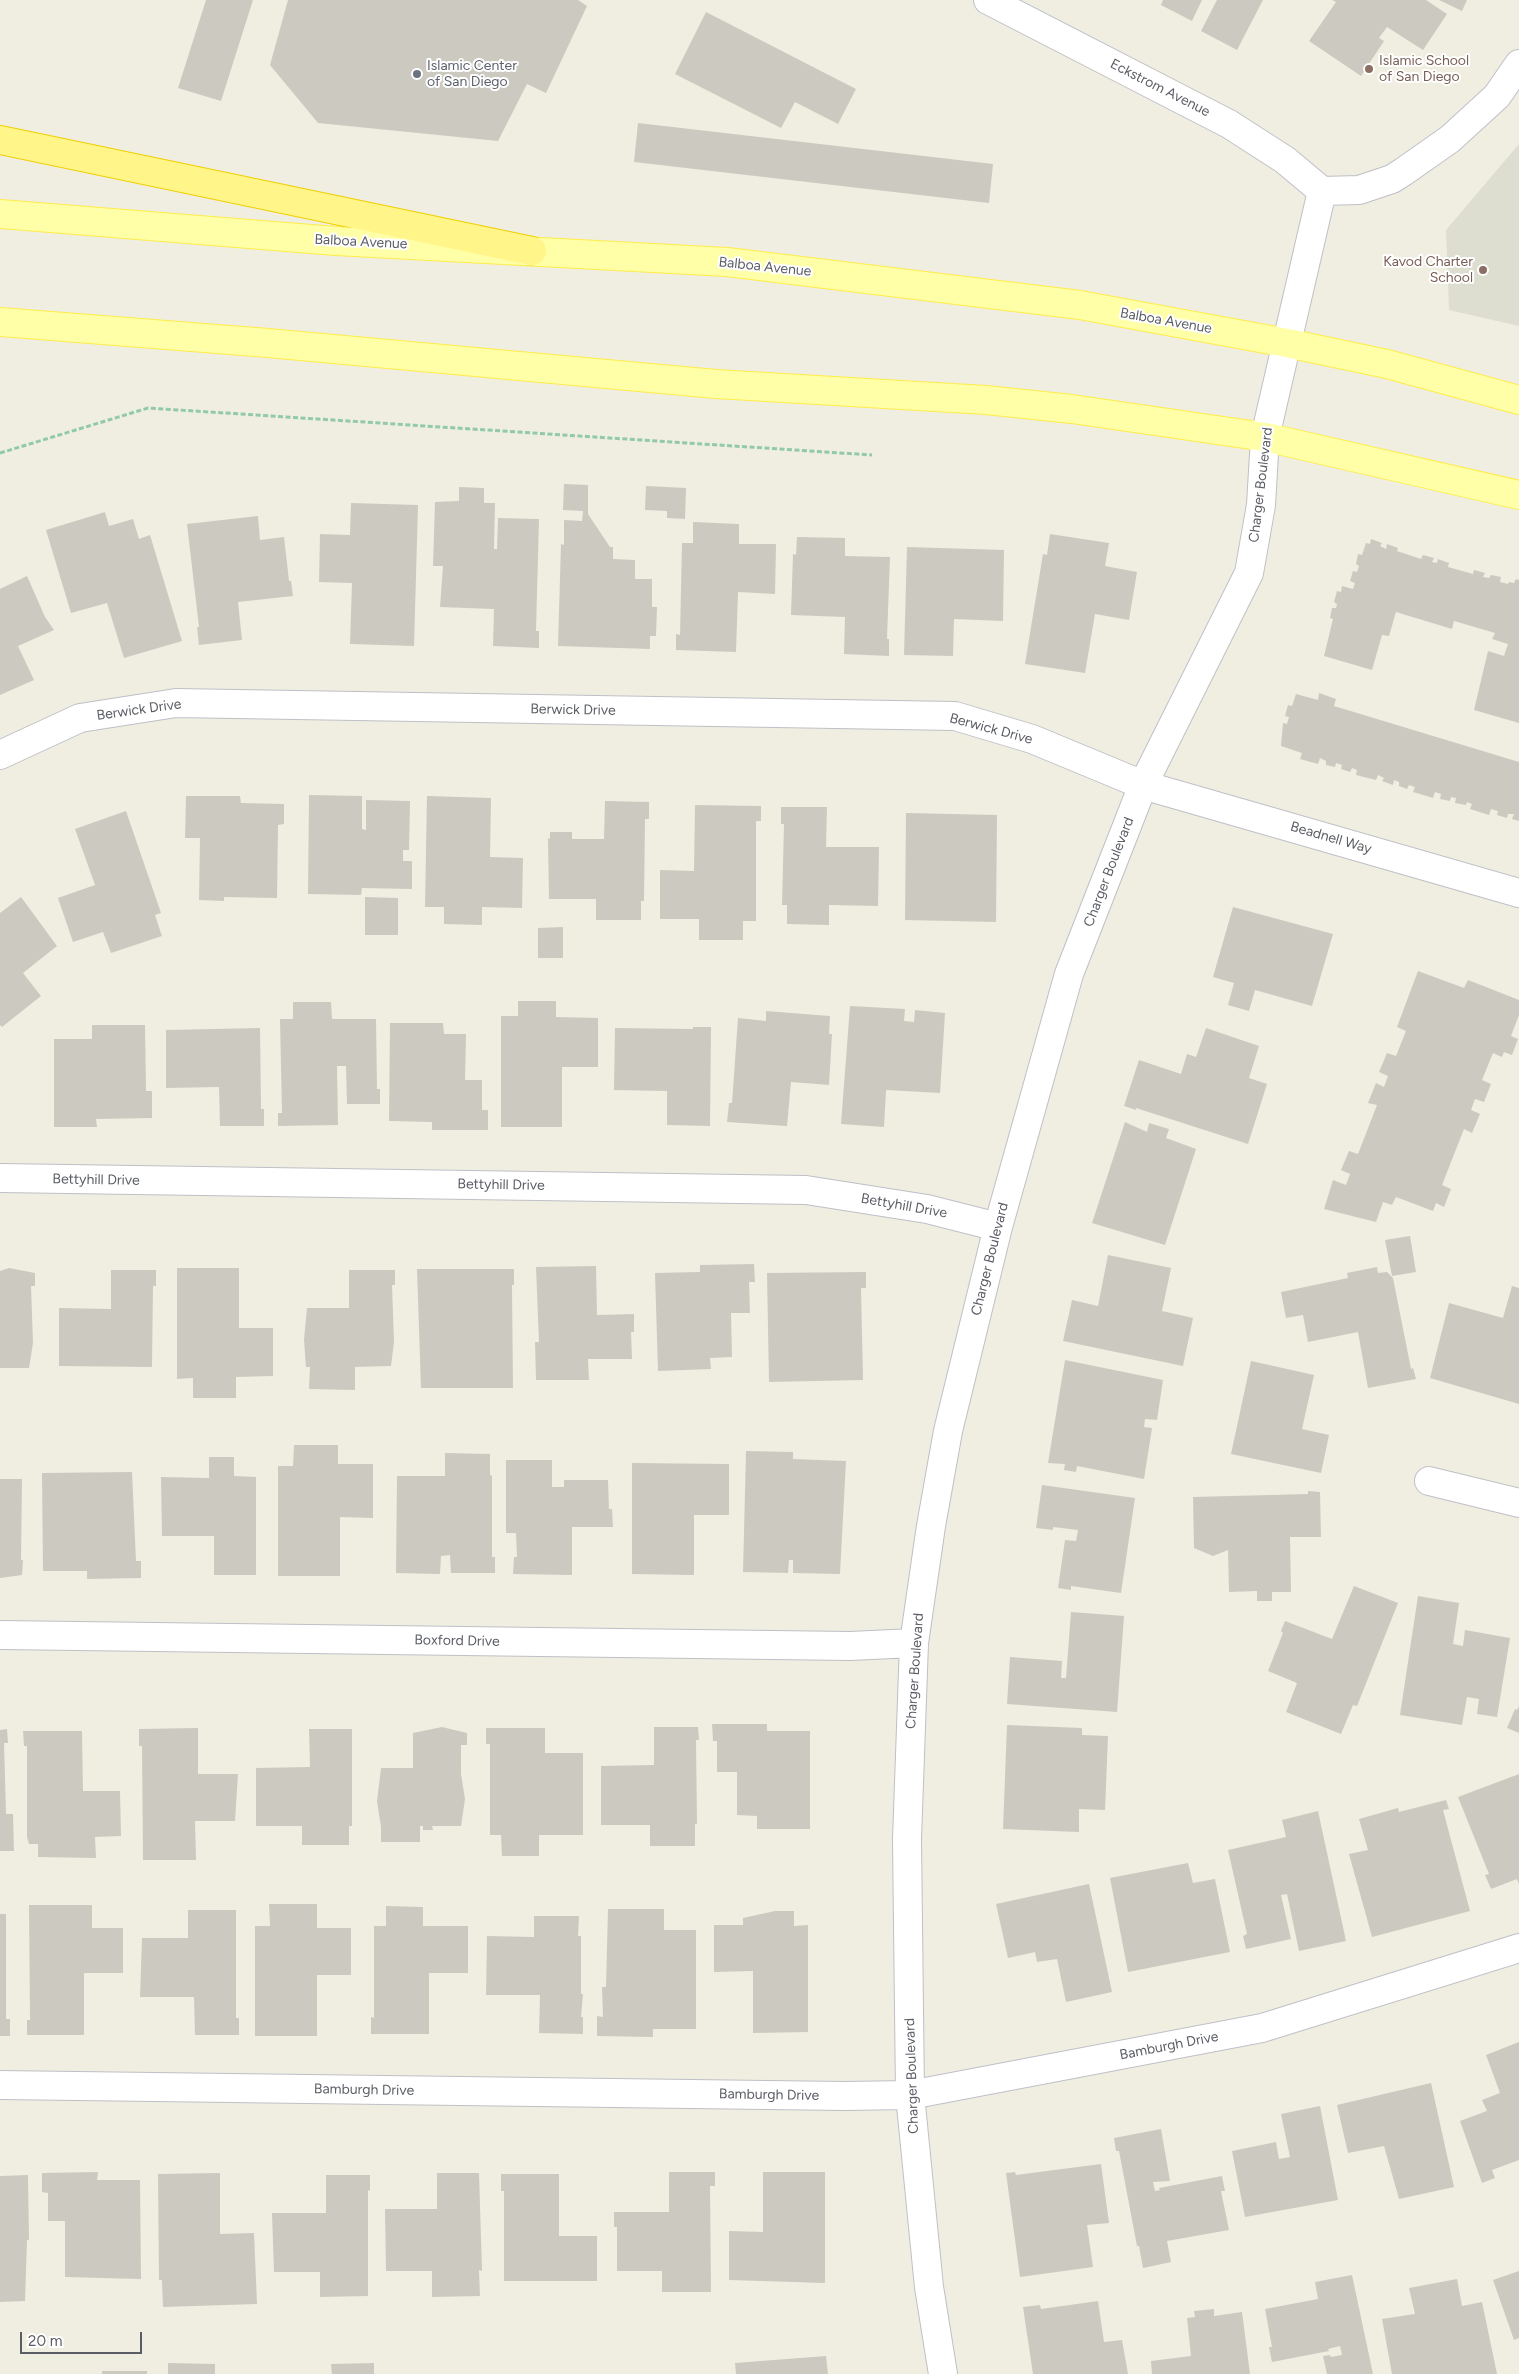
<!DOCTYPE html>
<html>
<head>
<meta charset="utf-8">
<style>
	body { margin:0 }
	#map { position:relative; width:1519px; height:2374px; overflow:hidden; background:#efeee1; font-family:Figtree,sans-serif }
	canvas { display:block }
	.scale { position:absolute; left:20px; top:2332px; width:122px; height:22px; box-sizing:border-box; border:2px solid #5a5d64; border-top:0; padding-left:6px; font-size:15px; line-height:18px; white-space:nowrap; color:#5a5d64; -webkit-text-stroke:4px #fff; paint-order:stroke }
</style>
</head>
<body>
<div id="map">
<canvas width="1519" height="2374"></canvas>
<div class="scale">20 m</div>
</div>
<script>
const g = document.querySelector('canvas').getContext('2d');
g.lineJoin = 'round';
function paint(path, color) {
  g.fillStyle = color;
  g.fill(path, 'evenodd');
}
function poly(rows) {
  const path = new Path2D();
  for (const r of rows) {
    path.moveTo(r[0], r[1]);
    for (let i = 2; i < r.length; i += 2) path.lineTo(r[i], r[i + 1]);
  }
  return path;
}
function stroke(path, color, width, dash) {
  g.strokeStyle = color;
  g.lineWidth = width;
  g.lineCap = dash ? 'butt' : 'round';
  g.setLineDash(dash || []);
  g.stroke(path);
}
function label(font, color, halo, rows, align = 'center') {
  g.font = font + ' Figtree,sans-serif';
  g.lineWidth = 4;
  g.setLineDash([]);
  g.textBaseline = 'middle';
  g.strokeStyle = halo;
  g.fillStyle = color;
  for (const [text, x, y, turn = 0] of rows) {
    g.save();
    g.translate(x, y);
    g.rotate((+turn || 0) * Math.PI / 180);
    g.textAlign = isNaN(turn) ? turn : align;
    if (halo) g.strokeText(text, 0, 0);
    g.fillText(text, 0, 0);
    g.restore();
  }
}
paint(poly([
	[1519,144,1519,326,1449,310,1446,230]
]), '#deded0');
paint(poly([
	[206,0,253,0,221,101,178,88],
	[288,0,578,0,587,6,546,93,527,84,498,141,318,123,270,65],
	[1163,0,1202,0,1192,21,1161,5],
	[1217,0,1263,0,1237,50,1201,31],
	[1332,0,1426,0,1447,14,1423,50,1387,27,1379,38,1384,41,1361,76,1309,41,1336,2],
	[1439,0,1467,0,1462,11],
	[706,12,856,89,838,124,795,102,781,128,675,74],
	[638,123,993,164,989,203,634,162],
	[564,484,588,485,588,514,610,547,613,547,613,559,635,560,635,579,652,579,652,607,657,607,656,636,650,636,650,649,558,646,561,544,564,545,564,520,582,521,583,511,563,510],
	[646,486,686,488,685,519,667,518,667,511,645,510],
	[459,487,484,488,484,503,495,503,494,549,497,549,498,518,539,519,536,631,539,631,539,648,493,646,494,609,440,607,443,566,433,566,435,502,459,501],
	[351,503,418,505,414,646,350,644,352,583,319,582,320,534,350,535],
	[105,512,109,526,133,519,139,539,150,535,182,641,124,658,107,603,71,613,46,530],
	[258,516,260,540,284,537,289,581,291,581,293,596,238,602,242,640,199,645,197,627,199,627,187,524],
	[693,522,739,524,739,544,776,544,775,594,738,592,736,652,676,650,676,634,680,635,682,543,693,543],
	[1050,534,1109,543,1105,566,1137,572,1129,620,1095,614,1085,673,1025,664,1043,554,1047,555],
	[797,537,845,538,845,556,890,557,887,639,889,639,889,656,844,654,845,617,791,615,793,554,796,555],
	[1371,539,1382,543,1380,546,1386,549,1387,544,1398,548,1397,551,1421,559,1423,555,1434,558,1432,562,1437,563,1438,559,1449,563,1448,567,1473,574,1474,570,1485,573,1483,577,1489,578,1491,575,1501,577,1500,582,1508,584,1509,582,1514,583,1516,579,1519,580,1519,723,1474,710,1488,651,1504,656,1508,644,1492,639,1495,633,1454,621,1452,629,1396,612,1389,636,1382,635,1372,670,1324,656,1333,619,1330,618,1332,608,1336,608,1337,604,1334,602,1337,591,1341,592,1342,586,1353,589,1355,583,1350,581,1353,571,1357,572,1359,566,1356,564,1358,554,1362,555,1366,543,1370,544],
	[907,547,1004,550,1003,621,954,619,953,656,904,655],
	[27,576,45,617,54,630,18,646,34,680,0,695,0,589],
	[1319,693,1336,699,1334,706,1519,762,1519,821,1512,819,1514,814,1508,814,1507,818,1497,815,1498,811,1491,809,1489,815,1470,809,1472,804,1467,802,1466,805,1455,803,1456,798,1451,797,1450,801,1440,799,1441,794,1435,792,1433,798,1413,792,1415,787,1409,785,1407,789,1399,786,1399,782,1394,780,1393,785,1382,781,1384,778,1378,775,1376,780,1356,775,1357,770,1352,768,1350,772,1341,769,1342,765,1336,763,1335,767,1326,765,1326,761,1320,758,1318,764,1300,759,1302,753,1281,746,1283,723,1287,724,1289,717,1285,716,1288,705,1292,706,1296,694,1318,700],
	[309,795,362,796,362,829,366,830,366,800,410,801,409,850,403,850,403,861,412,861,412,889,362,888,361,895,308,894],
	[186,796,240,796,241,803,284,804,284,824,278,825,277,898,224,897,224,901,199,900,200,838,185,838],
	[427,796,491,798,490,857,523,858,522,908,482,907,482,925,444,924,444,907,425,907],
	[605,801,649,802,649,819,645,819,644,901,641,901,641,920,596,920,596,899,549,899,548,838,550,839,550,832,572,832,572,839,604,839],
	[695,805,761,806,761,821,756,821,756,921,743,921,743,940,699,940,699,919,660,919,660,870,694,871],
	[781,807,827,807,826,847,879,847,878,906,829,905,829,925,787,924,787,905,782,905,784,824,781,824],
	[126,811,161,913,155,915,162,936,111,953,103,932,73,942,58,898,95,885,75,829],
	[906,813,997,815,996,922,905,920],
	[21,897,57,946,23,973,41,996,2,1027,0,1025,0,913],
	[365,897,398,898,398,935,365,935],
	[1233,907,1333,934,1312,1006,1255,990,1249,1011,1228,1005,1234,983,1213,977],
	[563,927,563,958,538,958,538,928],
	[1418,971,1464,988,1468,980,1519,1000,1519,1015,1511,1036,1518,1039,1512,1055,1504,1052,1502,1057,1493,1053,1482,1080,1491,1084,1484,1102,1475,1099,1471,1110,1480,1114,1472,1133,1464,1129,1442,1185,1451,1189,1444,1207,1436,1203,1433,1211,1396,1197,1392,1205,1383,1202,1376,1222,1324,1209,1333,1180,1346,1185,1350,1174,1341,1170,1349,1151,1358,1154,1377,1105,1368,1103,1376,1083,1384,1087,1388,1076,1379,1072,1387,1053,1396,1056,1406,1031,1397,1027],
	[518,1001,556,1001,556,1017,598,1018,598,1067,562,1067,562,1127,501,1127,501,1016,518,1016],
	[293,1002,331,1002,332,1019,376,1019,377,1089,380,1089,380,1104,347,1104,346,1066,337,1066,338,1125,278,1126,278,1113,282,1113,280,1019,293,1019],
	[850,1006,905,1009,904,1021,914,1022,915,1010,945,1013,940,1093,886,1090,884,1127,841,1124],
	[766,1011,830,1016,829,1034,832,1034,829,1085,791,1082,787,1126,727,1122,729,1103,732,1103,738,1018,766,1021],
	[390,1023,443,1023,444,1034,466,1034,465,1080,482,1080,482,1110,488,1110,488,1130,432,1130,432,1122,389,1121],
	[92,1025,145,1025,146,1091,152,1091,152,1118,96,1119,97,1127,54,1127,54,1039,92,1039],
	[693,1027,711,1027,710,1126,667,1125,667,1091,614,1090,615,1028,693,1029],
	[260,1028,261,1109,264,1109,264,1126,220,1126,219,1087,166,1088,166,1030],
	[1206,1028,1259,1046,1249,1078,1267,1084,1248,1144,1136,1108,1136,1110,1124,1106,1139,1060,1181,1074,1187,1054,1196,1057],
	[1125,1122,1147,1132,1149,1123,1169,1129,1166,1138,1196,1149,1165,1245,1092,1223],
	[1410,1236,1416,1272,1392,1276,1385,1240],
	[1108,1255,1171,1268,1162,1311,1193,1318,1183,1366,1063,1341,1072,1300,1098,1306],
	[754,1264,755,1282,749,1282,750,1313,731,1313,732,1357,710,1358,711,1369,658,1371,655,1273,700,1272,700,1265],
	[596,1266,597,1315,634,1314,634,1332,631,1332,632,1359,588,1359,589,1380,536,1380,535,1342,539,1342,536,1267],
	[1377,1267,1378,1273,1387,1272,1393,1278,1411,1369,1413,1368,1416,1379,1368,1388,1358,1332,1308,1342,1303,1315,1286,1318,1281,1292,1348,1278,1347,1273],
	[9,1268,35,1273,35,1286,31,1286,33,1343,29,1368,0,1368,0,1271],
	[177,1268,239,1268,239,1328,273,1328,273,1376,236,1377,236,1398,193,1398,193,1378,177,1379],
	[417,1269,514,1269,514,1285,512,1285,513,1388,421,1388],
	[111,1270,156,1270,156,1286,153,1286,152,1367,59,1366,59,1308,111,1309],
	[349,1270,395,1270,395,1285,392,1285,394,1342,391,1366,355,1367,355,1390,309,1389,310,1367,306,1367,304,1340,307,1308,349,1308],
	[866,1272,866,1288,861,1288,863,1380,769,1382,767,1273],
	[1512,1286,1519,1288,1519,1404,1430,1378,1449,1303,1503,1318],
	[1065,1360,1163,1380,1157,1420,1145,1419,1144,1427,1152,1428,1144,1479,1077,1466,1076,1472,1064,1470,1065,1464,1048,1463],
	[1251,1361,1314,1375,1302,1429,1329,1435,1321,1473,1231,1454],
	[294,1445,338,1445,338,1464,373,1464,373,1518,340,1517,340,1576,278,1576,278,1466,293,1466],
	[746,1451,793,1452,793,1459,846,1461,840,1574,793,1573,793,1560,789,1560,788,1573,743,1572],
	[445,1453,490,1454,490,1475,492,1476,492,1557,495,1557,495,1573,451,1573,450,1555,441,1556,440,1574,396,1573,397,1476,445,1476],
	[209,1457,234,1457,234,1476,256,1477,256,1575,214,1575,214,1536,162,1536,161,1477,209,1478],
	[506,1460,552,1460,552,1487,564,1487,564,1480,608,1480,609,1509,612,1509,613,1527,572,1527,572,1575,513,1574,514,1557,517,1557,516,1533,506,1533],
	[632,1463,729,1464,729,1515,694,1515,694,1575,632,1574],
	[132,1472,136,1561,141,1561,141,1578,87,1579,87,1571,43,1571,42,1473],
	[0,1479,22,1479,21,1560,23,1560,22,1575,0,1578],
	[1042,1485,1135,1498,1121,1593,1071,1586,1071,1590,1058,1588,1065,1540,1076,1541,1078,1530,1053,1527,1053,1530,1036,1528],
	[1308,1491,1320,1492,1321,1537,1290,1537,1291,1592,1272,1592,1272,1601,1257,1601,1257,1591,1229,1592,1228,1550,1213,1556,1194,1548,1193,1497,1308,1494],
	[1354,1586,1398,1603,1357,1706,1353,1705,1341,1734,1286,1712,1297,1683,1268,1671,1283,1633,1281,1631,1285,1621,1332,1639],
	[1418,1596,1459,1603,1453,1644,1463,1646,1465,1630,1510,1638,1497,1717,1477,1714,1479,1699,1467,1697,1462,1725,1400,1715],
	[1071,1612,1124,1616,1117,1712,1007,1704,1010,1657,1062,1661,1061,1678,1066,1678],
	[1519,1706,1519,1733,1507,1728,1515,1709,1517,1710],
	[712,1724,767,1724,767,1731,810,1731,810,1829,757,1829,757,1816,737,1815,737,1772,717,1772,717,1741,713,1741],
	[1007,1725,1082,1728,1082,1735,1108,1736,1105,1810,1079,1809,1079,1832,1003,1829],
	[442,1727,467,1733,467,1745,461,1745,461,1774,465,1799,461,1826,432,1826,433,1830,423,1830,423,1826,420,1826,420,1842,381,1842,381,1827,377,1801,381,1768,413,1768,413,1733],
	[654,1727,698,1727,699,1740,696,1740,697,1824,695,1824,695,1846,650,1846,650,1825,601,1825,601,1766,654,1765],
	[198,1728,198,1774,238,1774,235,1821,195,1821,196,1860,143,1860,142,1746,139,1746,139,1729],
	[486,1728,545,1728,545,1753,583,1753,583,1835,539,1835,539,1856,502,1856,501,1835,490,1835,490,1744,486,1744],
	[7,1729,8,1743,4,1743,6,1814,13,1814,14,1851,0,1851,0,1730],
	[309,1729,352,1729,352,1826,349,1826,349,1845,302,1845,302,1826,256,1826,256,1768,310,1767],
	[23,1731,82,1731,83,1791,120,1791,121,1836,95,1837,96,1858,38,1857,38,1844,29,1844,27,1837,27,1746,24,1746],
	[1519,1774,1519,1884,1517,1879,1491,1889,1485,1875,1489,1874,1458,1797],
	[1446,1800,1449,1809,1443,1810,1470,1911,1372,1937,1349,1854,1368,1850,1359,1819,1398,1808,1399,1812],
	[1318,1811,1346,1941,1299,1951,1287,1894,1281,1895,1291,1939,1246,1949,1243,1936,1247,1934,1228,1850,1286,1837,1282,1820],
	[1188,1863,1193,1883,1215,1879,1230,1952,1128,1972,1110,1878],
	[1089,1884,1112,1992,1066,2002,1057,1959,1037,1962,1035,1952,1008,1958,996,1904],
	[269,1904,317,1904,317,1928,351,1928,351,1975,317,1975,317,2036,255,2036,255,1926,270,1926],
	[29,1905,92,1905,92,1928,123,1928,123,1973,84,1973,84,2035,27,2035,27,2020,30,2020],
	[386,1906,423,1907,423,1926,468,1926,468,1973,429,1973,429,2034,371,2034,371,2017,374,2018,374,1926,386,1926],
	[608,1909,664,1909,664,1930,696,1930,696,2029,653,2029,653,2037,597,2036,597,2016,603,2017,602,1987,606,1987],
	[188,1910,236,1910,236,2018,239,2018,239,2035,195,2035,194,1997,140,1997,142,1938,188,1938],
	[775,1911,794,1911,794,1926,808,1925,808,2032,753,2033,753,1971,714,1972,714,1925,743,1925,743,1918],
	[0,1914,6,1914,6,2019,10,2019,10,2036,0,2036],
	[534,1916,579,1916,578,1936,581,1936,581,1994,583,1994,581,2017,583,2017,583,2034,539,2033,540,1995,486,1995,487,1936,534,1937],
	[1519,2042,1519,2160,1492,2170,1495,2178,1482,2183,1460,2121,1487,2111,1482,2100,1500,2093,1486,2055],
	[1431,2083,1454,2187,1399,2199,1384,2146,1348,2153,1337,2105],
	[1320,2106,1338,2200,1245,2217,1232,2151,1276,2142,1279,2159,1290,2157,1281,2114],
	[1161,2129,1170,2181,1153,2182,1155,2191,1160,2190,1159,2188,1222,2176,1225,2191,1221,2191,1229,2230,1167,2241,1171,2262,1143,2268,1139,2246,1137,2246,1119,2151,1116,2151,1114,2138],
	[1101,2164,1109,2223,1087,2225,1093,2267,1020,2277,1006,2173,1015,2172,1016,2175],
	[98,2172,97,2180,140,2180,141,2279,65,2277,65,2221,48,2221,48,2193,42,2192,42,2173],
	[669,2172,715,2172,715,2186,710,2186,711,2292,662,2292,662,2271,617,2271,617,2227,614,2227,614,2212,669,2212],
	[763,2172,825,2172,825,2283,729,2280,729,2231,763,2232],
	[220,2173,220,2234,254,2233,257,2304,163,2307,162,2280,159,2280,158,2174],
	[437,2173,479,2173,482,2271,479,2270,480,2296,432,2297,432,2271,386,2271,385,2209,437,2209],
	[501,2174,559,2174,559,2236,597,2236,597,2281,504,2281,504,2191,501,2191],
	[28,2175,29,2240,27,2240,25,2301,0,2302,0,2176],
	[326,2175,370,2175,370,2190,368,2191,368,2296,320,2297,320,2272,274,2272,272,2213,326,2213],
	[1519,2271,1519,2338,1514,2340,1493,2280],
	[1352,2275,1373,2374,1327,2374,1323,2356,1330,2355,1331,2357,1342,2355,1340,2346,1328,2349,1329,2351,1272,2362,1269,2347,1272,2347,1265,2309,1318,2299,1315,2282],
	[1457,2279,1462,2306,1482,2302,1497,2374,1392,2374,1382,2319,1415,2314,1409,2288],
	[1098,2301,1104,2342,1122,2340,1128,2374,1033,2374,1023,2307,1040,2305,1041,2309],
	[1214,2309,1214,2316,1242,2312,1250,2374,1152,2374,1151,2361,1191,2356,1187,2318,1195,2317,1194,2311],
	[826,2356,828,2374,736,2374,735,2363],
	[168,2363,215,2364,215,2374,168,2374],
	[374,2363,374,2374,332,2374,331,2364],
	[102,2371,147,2371,147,2374,102,2374]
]), '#cccac0');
const minor = poly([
	[988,0,1229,124,1285,160,1322,191],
	[1322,191,1359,190,1392,179,1403,172,1450,139,1497,96,1519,64],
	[0,755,80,718,176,703,955,716,1032,739,1143,785,1519,893],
	[0,1178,806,1190,927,1209,998,1227],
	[1429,1481,1519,1503],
	[0,1635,850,1646,914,1643],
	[0,2085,844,2096,910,2095,1262,2028,1519,1948],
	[943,2374,929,2287,910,2095,907,1839,914,1643,931,1526,948,1431,998,1227,1069,974,1143,785,1249,573,1261,505,1265,437,1322,191]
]);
const major = poly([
	[0,214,336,241,727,262,1080,305,1287,343,1387,364,1519,400],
	[0,322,268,343,716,384,986,400,1072,409,1265,437,1519,495]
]);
const highway = poly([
	[0,140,532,251]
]);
stroke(minor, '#bfc0c7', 30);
stroke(major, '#ffec4a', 30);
stroke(highway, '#f0cf00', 30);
stroke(poly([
	[0,453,148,408,872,455]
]), '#92c9ab', 3, [5, 2.5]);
stroke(minor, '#fff', 28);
stroke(major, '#feffa6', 28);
stroke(highway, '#fff588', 28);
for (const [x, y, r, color] of [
	[1369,69,5,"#8d6e63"],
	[417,74,5,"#6b7280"],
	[1483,270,5,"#8d6e63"]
]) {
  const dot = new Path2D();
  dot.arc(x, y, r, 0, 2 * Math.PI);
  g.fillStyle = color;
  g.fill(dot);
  stroke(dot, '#fff', 2);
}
label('14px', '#785e54', '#fff', [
	["Islamic School",1379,61],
	["of San Diego",1379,77],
	["Kavod Charter",1473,262,"right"],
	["School",1473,278,"right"]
], 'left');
label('14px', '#5b616d', '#fff', [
	["Islamic Center",427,66],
	["of San Diego",427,82]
], 'left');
label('14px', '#5a5d64', '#fff', [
	["Eckstrom Avenue",1160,88,27],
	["Balboa Avenue",361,242,3],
	["Balboa Avenue",765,267,6],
	["Balboa Avenue",1166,321,10],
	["Charger Boulevard",1261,485,-83],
	["Berwick Drive",139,710,-8],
	["Berwick Drive",573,710,1],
	["Berwick Drive",991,729,15],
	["Beadnell Way",1331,838,16],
	["Charger Boulevard",1109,872,-69],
	["Bettyhill Drive",96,1180,1],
	["Bettyhill Drive",501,1185,1],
	["Bettyhill Drive",904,1206,10],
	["Charger Boulevard",990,1259,-76],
	["Boxford Drive",457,1641,1],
	["Charger Boulevard",915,1671,-86],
	["Bamburgh Drive",1169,2046,-11],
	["Charger Boulevard",912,2076,-92],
	["Bamburgh Drive",364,2090,1],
	["Bamburgh Drive",769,2095,1]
]);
</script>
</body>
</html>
